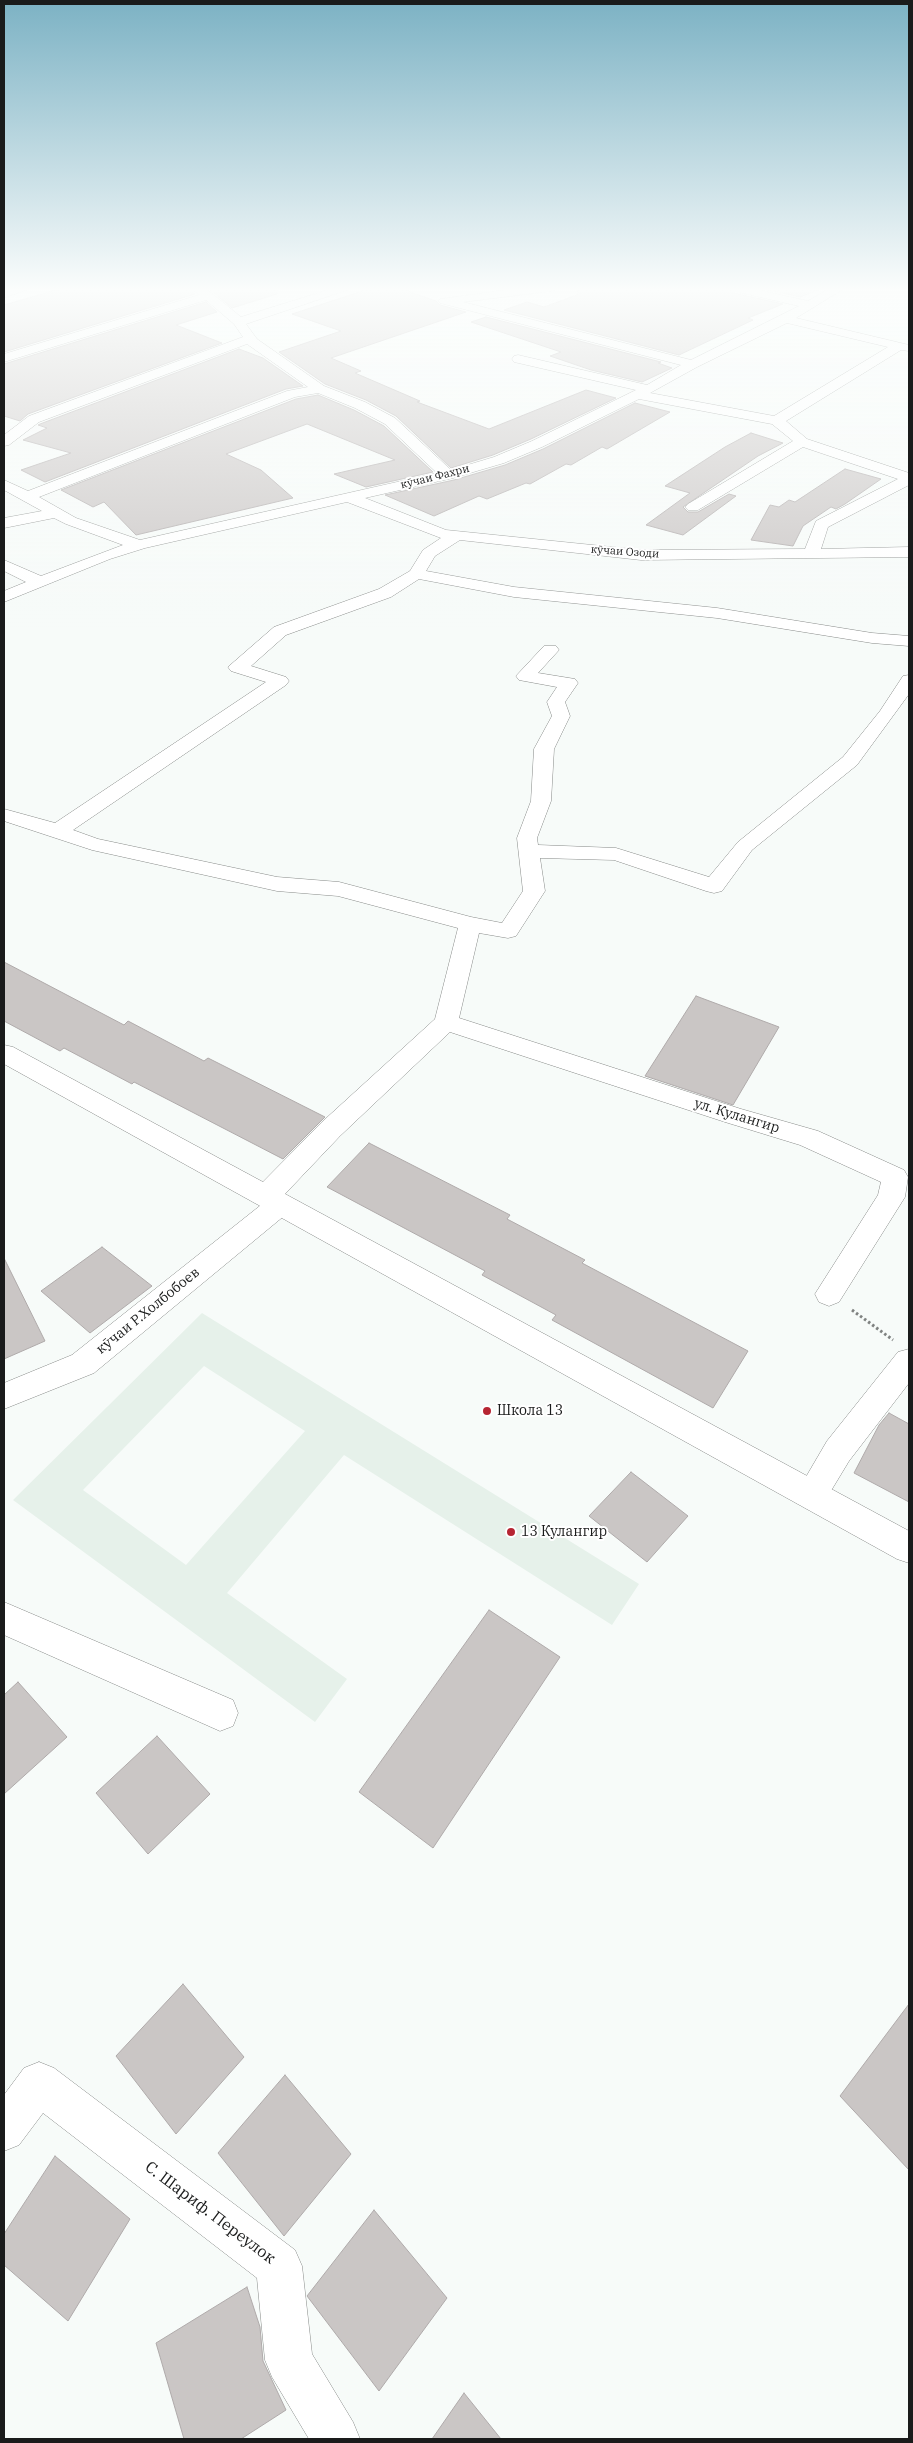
<!DOCTYPE html>
<html>
<head>
<meta charset="utf-8">
<style>
	body { margin:0 }
	#map { position:relative; width:913px; height:2443px; overflow:hidden; background:#f7fbf9; font-family:"IBM Plex Serif",serif }
	canvas { display:block }
	.frame { position:absolute; inset:0; border:5px solid #1a1b1b; pointer-events:none }
</style>
</head>
<body>
<div id="map">
<canvas width="913" height="2443"></canvas>
<div class="frame"></div>
</div>
<script>
const g = document.querySelector('canvas').getContext('2d');
g.lineJoin = 'round';
function paint(path, color) {
  g.fillStyle = color;
  g.fill(path, 'evenodd');
}
function poly(rows) {
  const path = new Path2D();
  for (const r of rows) {
    path.moveTo(r[0], r[1]);
    for (let i = 2; i < r.length; i += 2) path.lineTo(r[i], r[i + 1]);
  }
  return path;
}
function stroke(path, color, width, dash) {
  g.strokeStyle = color;
  g.lineWidth = width;
  g.lineCap = dash ? 'butt' : 'round';
  g.setLineDash(dash || []);
  g.stroke(path);
}
function label(font, color, halo, rows, align = 'center') {
  g.font = font + ' "IBM Plex Serif",serif';
  g.lineWidth = 4;
  g.setLineDash([]);
  g.textBaseline = 'middle';
  g.strokeStyle = halo;
  g.fillStyle = color;
  for (const [text, x, y, turn = 0] of rows) {
    g.save();
    g.translate(x, y);
    g.rotate((+turn || 0) * Math.PI / 180);
    g.textAlign = isNaN(turn) ? turn : align;
    if (halo) g.strokeText(text, 0, 0);
    g.fillText(text, 0, 0);
    g.restore();
  }
}
paint(poly([
	[202,1313,639,1584,612,1625,344,1455,227,1593,347,1679,315,1722,13,1500],
	[204,1366,305,1431,186,1565,83,1490]
]), '#e6f1ea');
const building = poly([
	[63,288,189,288,195,294,4,352,4,305,63,288],
	[208,288,277,288,277,294,232,308,208,288],
	[372,288,399,288,436,301,440,305,466,312,331,358,361,371,355,373,420,401,417,402,489,429,586,390,616,398,531,439,493,455,451,468,396,416,366,400,325,384,279,352,341,331,292,314,372,288],
	[578,288,725,288,729,292,783,304,748,318,753,320,679,355,504,310,527,302,544,307,577,295,578,288],
	[760,288,820,288,820,289,800,297,760,288],
	[206,302,217,312,176,325,222,343,28,414,20,421,4,416,4,364,206,302],
	[486,317,661,362,658,363,672,368,642,382,591,370,550,356,561,352,471,322,486,317],
	[239,349,263,358,303,386,286,389,45,482,21,470,71,453,23,440,47,428,38,425,40,424,239,349],
	[318,395,354,410,384,426,433,472,366,487,334,474,395,460,307,424,226,454,261,470,293,498,136,535,104,502,93,507,61,490,296,399,318,395],
	[635,403,670,412,607,449,602,447,571,465,566,464,530,484,526,483,487,499,479,496,434,516,385,495,454,480,505,465,543,449,635,403],
	[751,433,783,443,758,456,683,507,688,512,698,512,729,494,736,496,683,535,646,525,690,493,665,486,725,447,751,433],
	[845,469,881,479,845,504,836,509,831,507,803,526,793,546,751,540,770,505,779,507,789,500,795,502,845,469],
	[4,962,124,1025,128,1021,204,1061,208,1058,325,1117,283,1159,134,1082,132,1084,64,1048,60,1051,4,1021,4,962],
	[696,996,779,1027,733,1105,645,1076,696,996],
	[369,1143,510,1215,507,1219,585,1260,582,1263,748,1351,713,1408,552,1320,556,1315,482,1275,485,1271,327,1187,369,1143],
	[102,1247,152,1286,90,1333,41,1291,102,1247],
	[4,1258,45,1341,4,1359,4,1258],
	[889,1413,909,1424,909,1502,854,1473,879,1425,889,1413],
	[631,1472,688,1516,647,1562,589,1516,631,1472],
	[489,1610,560,1657,433,1848,359,1792,489,1610],
	[18,1682,67,1737,4,1794,4,1695,18,1682],
	[157,1736,210,1794,148,1854,96,1793,157,1736],
	[183,1984,244,2057,176,2134,116,2056,183,1984],
	[909,2004,909,2170,840,2096,909,2004],
	[285,2075,351,2154,284,2236,218,2153,285,2075],
	[55,2156,130,2219,68,2321,4,2265,4,2234,55,2156],
	[374,2210,447,2298,379,2391,307,2296,374,2210],
	[247,2287,260,2327,263,2361,286,2410,241,2439,184,2439,156,2343,247,2287],
	[464,2393,501,2439,432,2439,464,2393]
]);
paint(building, '#cac6c5');
stroke(building, '#afaaaa', 1);
const minor = poly([
	[13,288,31,288,4,298,4,291,13,288],
	[191,288,205,288,241,317,334,288,353,288,246,324,257,339,324,386,365,402,395,418,451,470,494,457,532,441,636,390,514,362,512,359,514,356,518,355,647,385,681,365,440,303,438,301,440,299,521,288,558,288,552,291,463,302,691,360,799,306,729,290,727,288,750,288,808,301,830,288,845,288,796,318,909,345,909,351,901,350,786,421,807,439,909,473,909,485,828,527,821,549,909,547,909,557,641,560,460,540,435,556,426,571,514,587,717,608,872,633,909,636,909,646,872,643,717,618,514,597,419,579,391,597,286,635,251,666,286,677,289,681,286,685,73,830,98,839,277,877,339,882,471,917,502,923,523,891,517,838,531,801,534,749,552,716,547,702,557,687,519,680,516,676,544,646,556,646,559,650,538,673,575,679,578,683,565,702,570,716,554,749,551,801,537,838,538,845,616,848,709,877,738,842,843,757,880,711,903,676,909,675,909,694,857,765,752,850,722,891,714,893,706,891,614,860,540,858,545,891,516,936,508,938,479,933,459,1018,741,1109,818,1131,904,1170,908,1177,905,1197,839,1302,829,1306,819,1302,815,1294,878,1195,881,1182,800,1145,725,1122,450,1032,340,1136,284,1195,290,1197,294,1204,290,1211,94,1373,4,1409,4,1383,72,1355,261,1205,256,1203,252,1196,256,1189,322,1122,435,1019,458,928,338,896,277,891,92,850,4,821,4,809,55,823,266,682,231,671,228,667,274,627,379,589,410,571,423,550,441,538,347,502,145,548,110,559,4,602,4,591,26,582,4,571,4,560,41,576,123,545,66,524,54,518,4,528,4,518,42,511,4,490,4,480,28,491,287,391,308,387,247,344,39,422,9,445,4,446,4,435,29,416,243,337,234,324,206,300,4,362,4,354,199,295,191,288],
	[787,323,888,347,774,416,650,393,697,367,787,323],
	[318,393,355,408,385,424,437,473,140,540,76,518,39,497,295,397,318,393],
	[639,399,772,424,793,441,688,504,685,507,688,510,698,510,803,447,898,479,816,521,805,549,641,550,446,530,365,498,453,478,504,463,542,447,639,399],
	[909,1349,909,1383,849,1461,823,1504,812,1508,801,1504,796,1494,827,1441,898,1352,909,1349],
	[4,1602,233,1700,238,1713,233,1726,220,1731,4,1635,4,1602],
	[39,2062,54,2068,295,2250,302,2266,312,2354,353,2422,360,2439,309,2439,272,2377,265,2360,257,2278,43,2113,19,2145,4,2151,4,2095,24,2068,39,2062]
]);
const major = poly([
	[4,1045,13,1047,909,1531,909,1563,897,1559,4,1064,4,1045]
]);
stroke(minor, '#888b89', 1);
stroke(major, '#888b89', 1);
stroke(poly([
	[852,1310,893,1340]
]), '#7f8281', 3, [2.5, 2.5]);
paint(minor, '#fff');
paint(major, '#fff');
const sky = g.createLinearGradient(0, 0, 0, 630);
sky.addColorStop(0, '#7cb2c4');
sky.addColorStop(0.46, '#fbfdfc');
sky.addColorStop(1, '#fbfdfc00');
g.fillStyle = sky;
g.fillRect(0, 0, 913, 630);
for (const [x, y, r, color] of [
	[487,1411,5,"#b62532"],
	[511,1532,5,"#b62532"]
]) {
  const dot = new Path2D();
  dot.arc(x, y, r, 0, 2 * Math.PI);
  g.fillStyle = color;
  g.fill(dot);
  stroke(dot, '#fff', 2);
}
label('11px', '#1a1b1b', '#fff', [
	["кӯчаи Фахри",435,477,-14],
	["кӯчаи Озоди",625,552,4]
]);
label('14px', '#1a1b1b', '#fff', [
	["ул. Кулангир",737,1116,17],
	["кӯчаи Р.Холбобоев",148,1311,-39]
]);
label('14px', '#1a1b1b', '#fff', [
	["Школа 13",497,1411],
	["13 Кулангир",521,1532]
], 'left');
label('16px', '#1a1b1b', '#fff', [
	["С. Шариф. Переулок",210,2213,37]
]);
</script>
</body>
</html>
